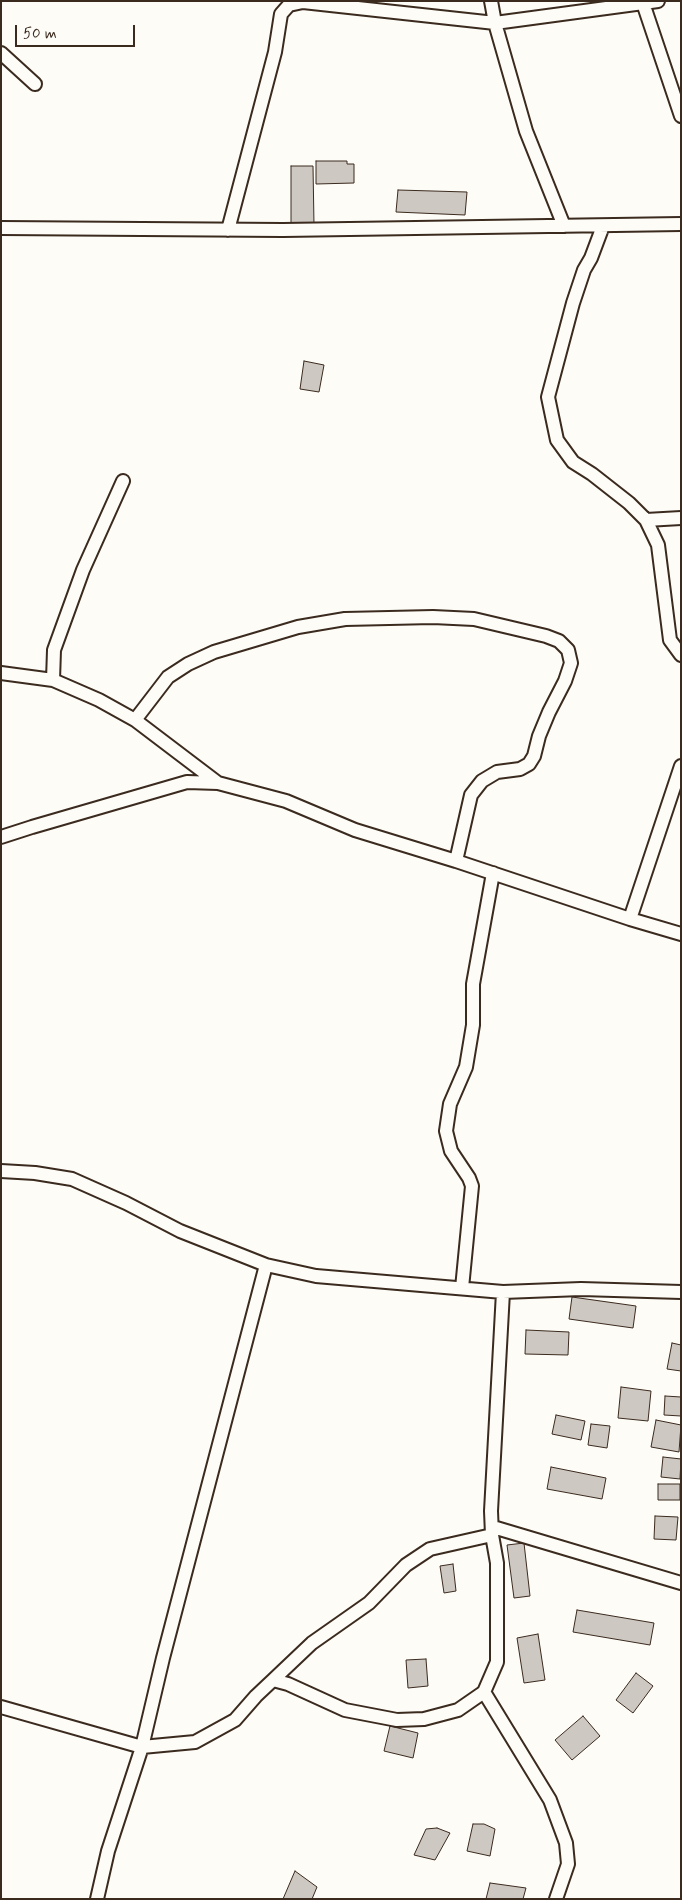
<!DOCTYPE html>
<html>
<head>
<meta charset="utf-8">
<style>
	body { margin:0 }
	#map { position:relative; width:682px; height:1900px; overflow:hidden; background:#fdfcf7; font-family:Mynerve,sans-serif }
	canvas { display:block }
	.frame { position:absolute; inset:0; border:2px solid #3b2a1e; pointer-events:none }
	.scale { position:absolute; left:15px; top:25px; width:120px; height:22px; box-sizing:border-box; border:2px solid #3b2a1e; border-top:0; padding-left:6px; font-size:15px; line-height:18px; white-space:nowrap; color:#3b2a1e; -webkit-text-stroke:4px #fdfcf7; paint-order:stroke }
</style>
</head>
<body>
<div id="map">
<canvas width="682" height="1900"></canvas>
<div class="frame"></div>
<div class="scale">50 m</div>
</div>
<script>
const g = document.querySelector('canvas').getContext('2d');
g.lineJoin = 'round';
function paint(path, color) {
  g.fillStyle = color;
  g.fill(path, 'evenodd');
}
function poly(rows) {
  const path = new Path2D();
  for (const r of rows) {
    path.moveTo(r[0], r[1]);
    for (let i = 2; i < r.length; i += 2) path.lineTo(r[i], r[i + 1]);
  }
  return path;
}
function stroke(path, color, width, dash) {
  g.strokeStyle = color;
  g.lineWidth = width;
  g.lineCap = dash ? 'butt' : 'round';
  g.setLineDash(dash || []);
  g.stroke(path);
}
const building = poly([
	[316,161,347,161,347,164,354,164,354,183,316,184,316,161],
	[291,166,313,166,314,225,291,225,291,166],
	[398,190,467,192,465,215,396,212,398,190],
	[304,361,324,365,319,392,300,389,304,361],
	[572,1297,636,1306,633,1328,569,1319,572,1297],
	[526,1330,569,1332,568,1355,525,1354,526,1330],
	[672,1343,681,1345,681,1371,667,1369,672,1343],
	[621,1387,651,1391,648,1421,618,1418,621,1387],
	[665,1396,681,1397,681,1416,664,1415,665,1396],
	[556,1415,585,1421,581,1440,552,1434,556,1415],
	[656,1420,681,1425,679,1452,651,1447,656,1420],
	[591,1424,610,1426,607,1448,588,1445,591,1424],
	[663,1457,681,1459,680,1479,661,1477,663,1457],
	[551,1467,606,1478,602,1499,547,1489,551,1467],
	[658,1484,680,1484,680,1500,658,1500,658,1484],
	[655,1516,678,1517,676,1540,654,1539,655,1516],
	[524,1543,530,1596,514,1598,507,1545,524,1543],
	[453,1564,456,1591,444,1593,440,1566,453,1564],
	[577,1610,654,1623,650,1645,573,1632,577,1610],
	[538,1634,545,1680,524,1683,517,1638,538,1634],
	[426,1659,428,1686,408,1688,406,1660,426,1659],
	[636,1673,653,1686,633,1713,616,1700,636,1673],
	[583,1716,600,1736,572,1760,555,1740,583,1716],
	[390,1726,418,1733,413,1758,384,1751,390,1726],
	[473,1824,484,1824,495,1829,490,1856,467,1851,473,1824],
	[437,1828,450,1833,435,1860,414,1855,426,1829,437,1828],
	[295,1871,317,1887,312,1899,283,1899,295,1871],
	[490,1883,526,1888,523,1899,486,1899,490,1883]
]);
paint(building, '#cdc8c2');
stroke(building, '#3b2a1e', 1);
const minor = poly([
	[491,1,495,23,526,131,564,226],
	[643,3,681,116],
	[1,53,35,84],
	[603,226,591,258,584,270,573,303,548,397,557,440,573,462,592,474,629,503,646,520,658,545,670,640,681,655],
	[1,228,283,230,681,224],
	[228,230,275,52,281,14,289,5,303,2,495,23,658,1],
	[646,520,681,518],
	[1,673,53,680,99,700,135,720,218,783],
	[53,680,54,650,83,570,123,481],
	[135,720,168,677,188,664,214,652,298,627,345,619,433,617,474,619,546,636,559,641,568,650,571,663,565,681,549,712,539,736,534,756,529,764,520,769,497,772,482,781,471,795,456,861],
	[1,837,32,827,187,782,218,783,286,801,355,830,456,861,630,919,681,934],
	[630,919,681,766],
	[1,1171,35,1173,72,1179,126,1203,180,1231,266,1265],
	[462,1288,472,1186,469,1178,451,1151,446,1131,450,1104,466,1067,473,1025,473,984,493,873],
	[493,1527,681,1583],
	[273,1680,312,1643,369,1603,406,1565,430,1549,492,1535],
	[484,1692,550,1800,566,1843,568,1864,556,1899],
	[1,1707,142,1747,195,1742,235,1720,256,1696,273,1680,288,1684,345,1710,397,1720,424,1719,458,1710,484,1692,497,1662,497,1563,492,1535,491,1511,503,1292],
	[97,1899,108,1851,142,1747,163,1658,266,1265,316,1276,503,1292,581,1289,681,1292]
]);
stroke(minor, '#3b2a1e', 16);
stroke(minor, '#fdfcf7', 12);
</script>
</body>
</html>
